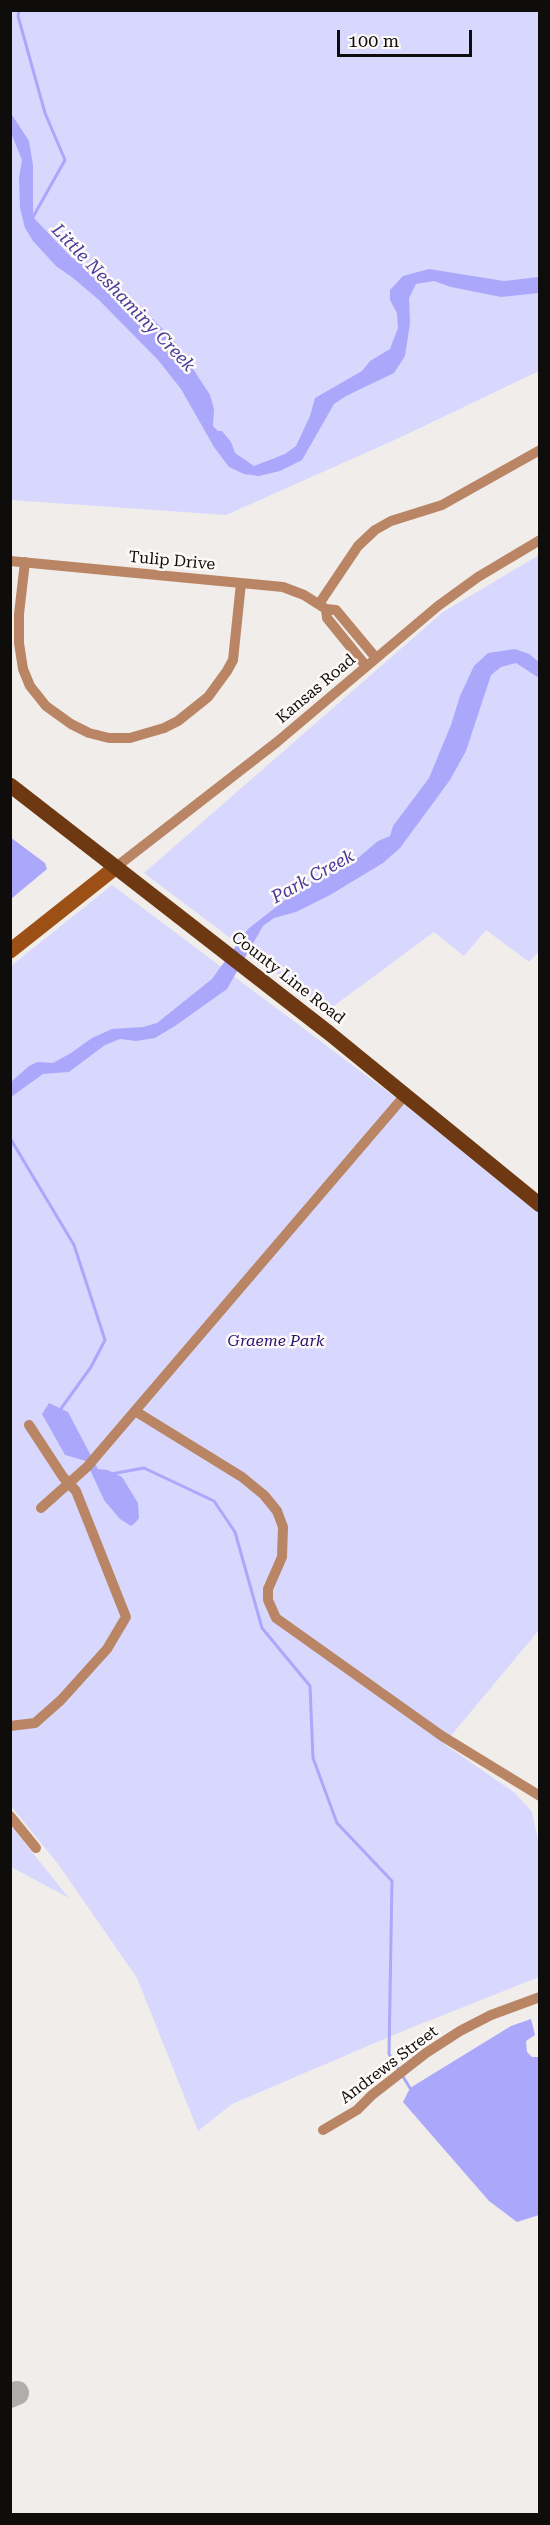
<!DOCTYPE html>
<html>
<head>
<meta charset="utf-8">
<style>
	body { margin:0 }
	#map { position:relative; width:550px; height:2525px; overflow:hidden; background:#f0edeb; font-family:"Roboto Serif",serif }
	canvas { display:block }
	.frame { position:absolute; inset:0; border:12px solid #0e0d0c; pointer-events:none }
	.scale { position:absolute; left:337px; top:30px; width:135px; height:27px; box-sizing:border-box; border:3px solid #0e0d0c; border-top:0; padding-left:8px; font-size:18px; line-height:21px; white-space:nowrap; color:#0e0d0c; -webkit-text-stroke:4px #fefaf8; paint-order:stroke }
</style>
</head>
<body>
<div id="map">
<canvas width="550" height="2525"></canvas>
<div class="frame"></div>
<div class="scale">100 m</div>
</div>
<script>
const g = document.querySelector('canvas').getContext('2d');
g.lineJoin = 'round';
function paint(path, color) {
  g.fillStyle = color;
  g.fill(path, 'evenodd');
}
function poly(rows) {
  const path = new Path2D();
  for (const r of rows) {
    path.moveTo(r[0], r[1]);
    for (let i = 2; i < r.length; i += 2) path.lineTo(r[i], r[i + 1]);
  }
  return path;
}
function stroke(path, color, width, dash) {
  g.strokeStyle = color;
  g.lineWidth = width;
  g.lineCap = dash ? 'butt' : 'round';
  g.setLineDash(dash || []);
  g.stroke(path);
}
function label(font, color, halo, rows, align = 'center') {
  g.font = font + ' "Roboto Serif",serif';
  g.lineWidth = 5;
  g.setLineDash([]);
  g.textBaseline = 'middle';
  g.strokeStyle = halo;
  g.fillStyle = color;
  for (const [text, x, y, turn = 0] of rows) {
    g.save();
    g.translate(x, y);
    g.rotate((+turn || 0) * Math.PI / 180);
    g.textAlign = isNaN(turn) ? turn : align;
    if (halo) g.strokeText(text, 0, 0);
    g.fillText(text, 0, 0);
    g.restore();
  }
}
paint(poly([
	[10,11,539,11,539,371,399,438,226,515,11,500],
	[539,555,540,950,529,962,486,930,464,956,434,932,327,1011,144,873,443,612],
	[112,885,399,1100,539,1213,539,1630,444,1744,515,1793,532,1812,540,1849,539,1977,403,2031,232,2104,198,2131,137,1978,58,1864,11,1806,11,966],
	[10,1826,11,1826,69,1898,11,1867]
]), '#d8d8fe');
paint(poly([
	[10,112,29,141,33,165,33,217,71,257,103,278,141,318,153,319,177,344,210,395,214,409,213,426,218,431,222,431,231,442,235,453,254,466,285,454,296,446,310,416,315,398,362,371,370,361,390,349,398,328,397,313,390,300,390,290,403,276,429,269,504,281,539,277,539,293,501,297,451,287,434,281,416,284,409,298,410,323,405,356,394,373,346,396,334,404,302,460,280,471,259,476,244,474,229,467,214,447,181,389,158,360,99,300,73,278,56,266,33,241,25,228,20,208,19,178,22,160,11,133],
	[515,649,529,654,539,662,539,678,516,663,501,667,491,675,466,751,450,780,400,848,383,863,330,895,296,912,274,918,263,926,227,989,175,1026,155,1038,136,1041,120,1039,105,1045,69,1072,43,1074,11,1097,11,1082,29,1066,37,1062,53,1063,71,1053,92,1038,112,1029,143,1027,157,1023,212,979,248,929,271,911,299,889,327,872,358,858,378,841,390,836,393,826,429,778,451,725,460,696,474,666,488,653],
	[10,837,45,863,47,869,11,899],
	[49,1403,68,1412,98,1469,108,1470,122,1477,138,1503,139,1518,136,1522,131,1526,120,1519,104,1500,86,1461,65,1455,42,1414],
	[531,2019,535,2035,526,2041,527,2052,532,2057,538,2057,540,2060,539,2215,517,2222,489,2201,403,2102,410,2088,511,2026]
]), '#aba8fb');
stroke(poly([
	[19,10,18,16,45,113,65,160,33,217],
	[10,1138,74,1245,105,1340,91,1367,60,1410],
	[111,1474,144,1468,214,1501,235,1532,262,1628,310,1686,313,1758,337,1823,392,1881,389,2054,410,2088]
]), '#aba8fb', 3);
stroke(poly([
	[10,2396,17,2393]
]), '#b0adab', 24);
stroke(poly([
	[10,561,283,587,304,595,326,609,336,610,376,658],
	[25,562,19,614,19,643,23,669,30,686,46,706,71,724,89,733,109,738,130,738,164,728,178,721,208,697,227,671,233,660,241,583],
	[319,604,358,546,375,530,391,521,442,505,540,450],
	[326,609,327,618,366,666],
	[116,867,277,742,438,606,478,577,540,540],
	[135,1411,242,1477,264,1495,277,1511,283,1527,282,1557,268,1589,268,1600,276,1618,442,1736,540,1796],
	[41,1508,87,1467,406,1094],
	[10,1726,35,1723,61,1700,107,1649,126,1617,76,1491,63,1477,29,1425],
	[10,1816,36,1848],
	[323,2130,357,2110,372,2095,426,2053,460,2031,491,2015,540,1997]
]), '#ba8564', 10);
stroke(poly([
	[10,951,116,867]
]), '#9c5015', 15);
stroke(poly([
	[10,785,329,1033,540,1205]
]), '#6e3912', 15);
label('16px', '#0e0d0c', '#fefaf8', [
	["Tulip Drive",172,561,5],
	["Kansas Road",316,689,-40],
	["County Line Road",288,978,38],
	["Andrews Street",389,2065,-37]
]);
label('italic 16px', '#2b1271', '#fefaf8', [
	["Graeme Park",276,1341]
]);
label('italic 18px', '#483a98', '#fefaf8', [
	["Little Neshaminy Creek",123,298,46],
	["Park Creek",313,877,-29]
]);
</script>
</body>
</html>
